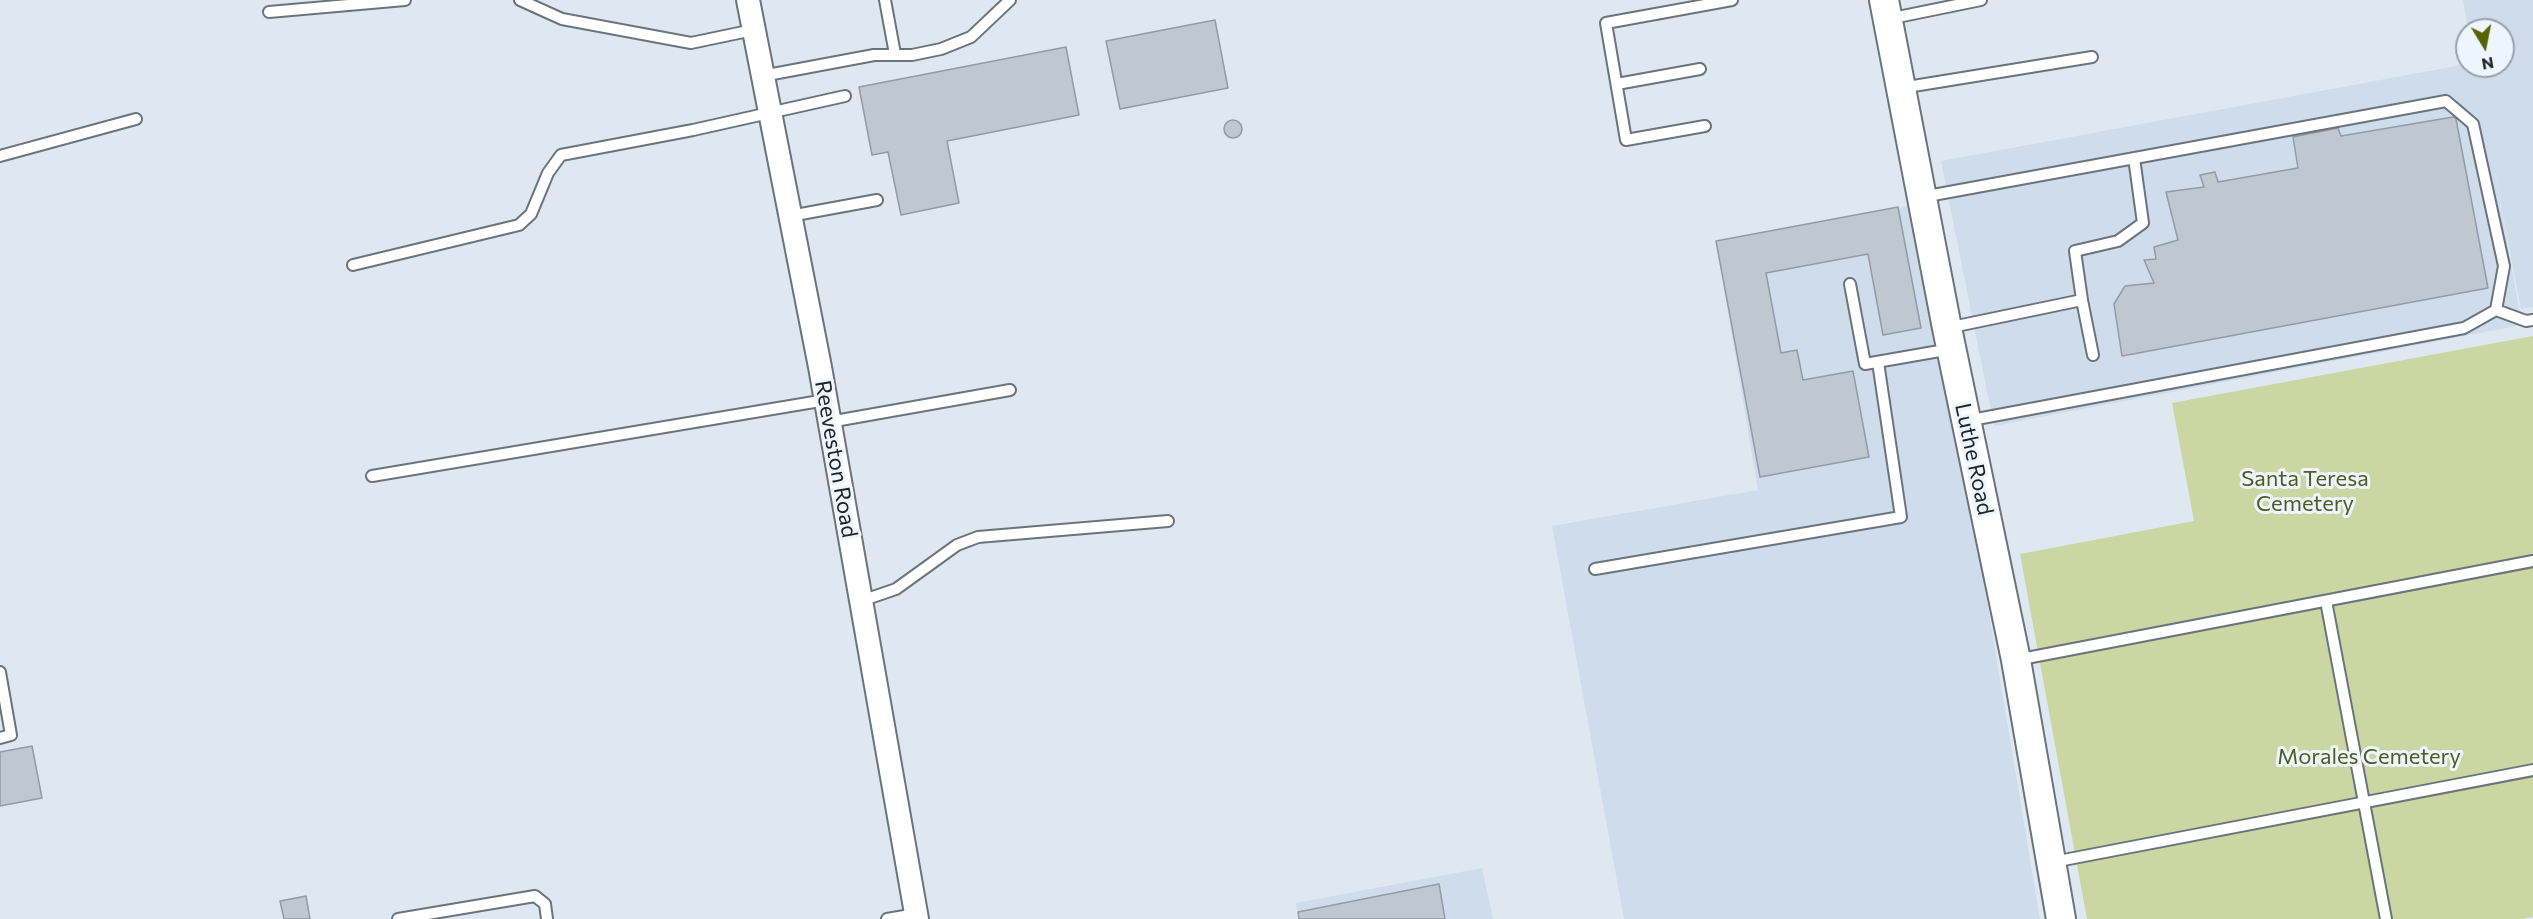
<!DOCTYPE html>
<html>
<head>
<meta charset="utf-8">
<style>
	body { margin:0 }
	#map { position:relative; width:2533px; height:919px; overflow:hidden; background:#dfe8f1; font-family:Commissioner,sans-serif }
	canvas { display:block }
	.north { position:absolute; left:2455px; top:18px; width:60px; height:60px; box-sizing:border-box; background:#edf5fe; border:2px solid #9ba1a8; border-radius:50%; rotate:170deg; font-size:16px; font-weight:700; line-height:24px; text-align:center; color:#212427 }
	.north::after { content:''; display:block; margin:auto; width:21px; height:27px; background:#576406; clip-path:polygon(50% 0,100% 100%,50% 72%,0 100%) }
</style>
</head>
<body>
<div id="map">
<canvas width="2533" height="919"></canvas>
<div class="north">N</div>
</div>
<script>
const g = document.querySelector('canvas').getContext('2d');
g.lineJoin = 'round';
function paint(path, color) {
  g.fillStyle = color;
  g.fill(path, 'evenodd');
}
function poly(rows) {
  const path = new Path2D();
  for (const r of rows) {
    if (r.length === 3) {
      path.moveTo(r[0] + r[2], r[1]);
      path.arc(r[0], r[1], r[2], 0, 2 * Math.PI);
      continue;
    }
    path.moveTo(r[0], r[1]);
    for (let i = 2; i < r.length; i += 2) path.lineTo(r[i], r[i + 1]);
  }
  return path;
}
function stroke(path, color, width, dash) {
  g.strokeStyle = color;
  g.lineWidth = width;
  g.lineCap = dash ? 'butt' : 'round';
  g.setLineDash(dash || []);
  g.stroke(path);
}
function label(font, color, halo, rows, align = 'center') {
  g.font = font + ' Commissioner,sans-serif';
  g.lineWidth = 6;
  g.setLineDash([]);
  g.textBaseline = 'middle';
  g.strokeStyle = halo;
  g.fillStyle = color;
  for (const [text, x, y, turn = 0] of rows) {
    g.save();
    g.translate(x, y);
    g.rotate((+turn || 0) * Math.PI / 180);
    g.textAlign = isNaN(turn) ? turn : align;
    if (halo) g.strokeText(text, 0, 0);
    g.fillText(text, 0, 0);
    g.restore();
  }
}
paint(poly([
	[2463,0,2533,0,2533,307,2521,309,2493,163,2522,325,1994,426,1941,161,2467,64,2467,66,2503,66,2503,30,2468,30],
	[1913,205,1983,577,2040,919,1624,919,1552,526,1758,490,1716,241],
	[1482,868,1493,919,1299,919,1296,903]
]), '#cedceb');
paint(poly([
	[2533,336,2533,917,2522,919,2087,919,2020,554,2194,521,2172,403]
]), '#cbd6a2');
const building = poly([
	[1215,20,1228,88,1120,109,1106,41,1215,20],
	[1066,47,1079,115,947,141,959,203,901,215,888,152,872,155,859,87,1066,47],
	[2453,117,2456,119,2488,288,2122,356,2114,304,2125,286,2154,283,2144,260,2156,259,2154,247,2178,240,2166,192,2204,187,2200,175,2215,172,2218,182,2298,168,2293,137,2338,128,2341,136,2453,117],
	[1233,129,9],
	[1898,207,1921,328,1883,335,1868,254,1766,273,1781,353,1797,350,1803,380,1853,371,1869,457,1760,477,1716,241,1898,207],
	[32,746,42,798,0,806,0,752,32,746],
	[1439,884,1445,919,1299,919,1298,912,1439,884],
	[306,896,310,919,284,919,280,901,306,896]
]);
paint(building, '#bfc8d0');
stroke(building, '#939ba4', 1.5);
const service = poly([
	[520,0,562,19,691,43,753,30],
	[885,0,895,54],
	[269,12,405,0],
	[1888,19,1981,0],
	[762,76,874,55,912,55,941,49,971,37,1010,0],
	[1617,84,1700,69],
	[1901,88,2092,57],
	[1705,126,1626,140,1606,23,1732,0],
	[0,156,136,119],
	[1922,197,2446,101,2473,124,2504,266,2496,310,2464,328,1966,421],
	[790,216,877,200],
	[353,265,519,225,531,214,548,173,561,155,693,130,845,96],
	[1850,284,1865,364,1951,349],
	[2082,300,2093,355],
	[2496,310,2526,321,2533,320],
	[1947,328,2082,300,2075,251,2118,241,2143,223,2134,158],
	[829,422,1010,390],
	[372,476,826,400],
	[1595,569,1901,517,1878,362],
	[861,601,896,589,957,545,978,537,1168,521],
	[2326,601,2386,919],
	[2016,660,2533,561],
	[0,672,11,735,0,738],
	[2053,862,2533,770],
	[398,919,535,896,545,904,547,919],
	[887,919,916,914]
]);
const minor = poly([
	[748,0,820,367,917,919]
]);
const tertiary = poly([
	[1884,0,1947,328,2016,660,2061,919]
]);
stroke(service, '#6b737b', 14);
stroke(minor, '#6b737b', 26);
stroke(tertiary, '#6b737b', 32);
stroke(service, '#fff', 10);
stroke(minor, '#fff', 22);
stroke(tertiary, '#fff', 28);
label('22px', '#212427', '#edf5fe', [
	["Reeveston Road",836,459,80],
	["Luthe Road",1974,459,78]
]);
label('22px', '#525c21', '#edf5fe', [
	["Santa Teresa",2305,479],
	["Cemetery",2305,504],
	["Morales Cemetery",2369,757]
]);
</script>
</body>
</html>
